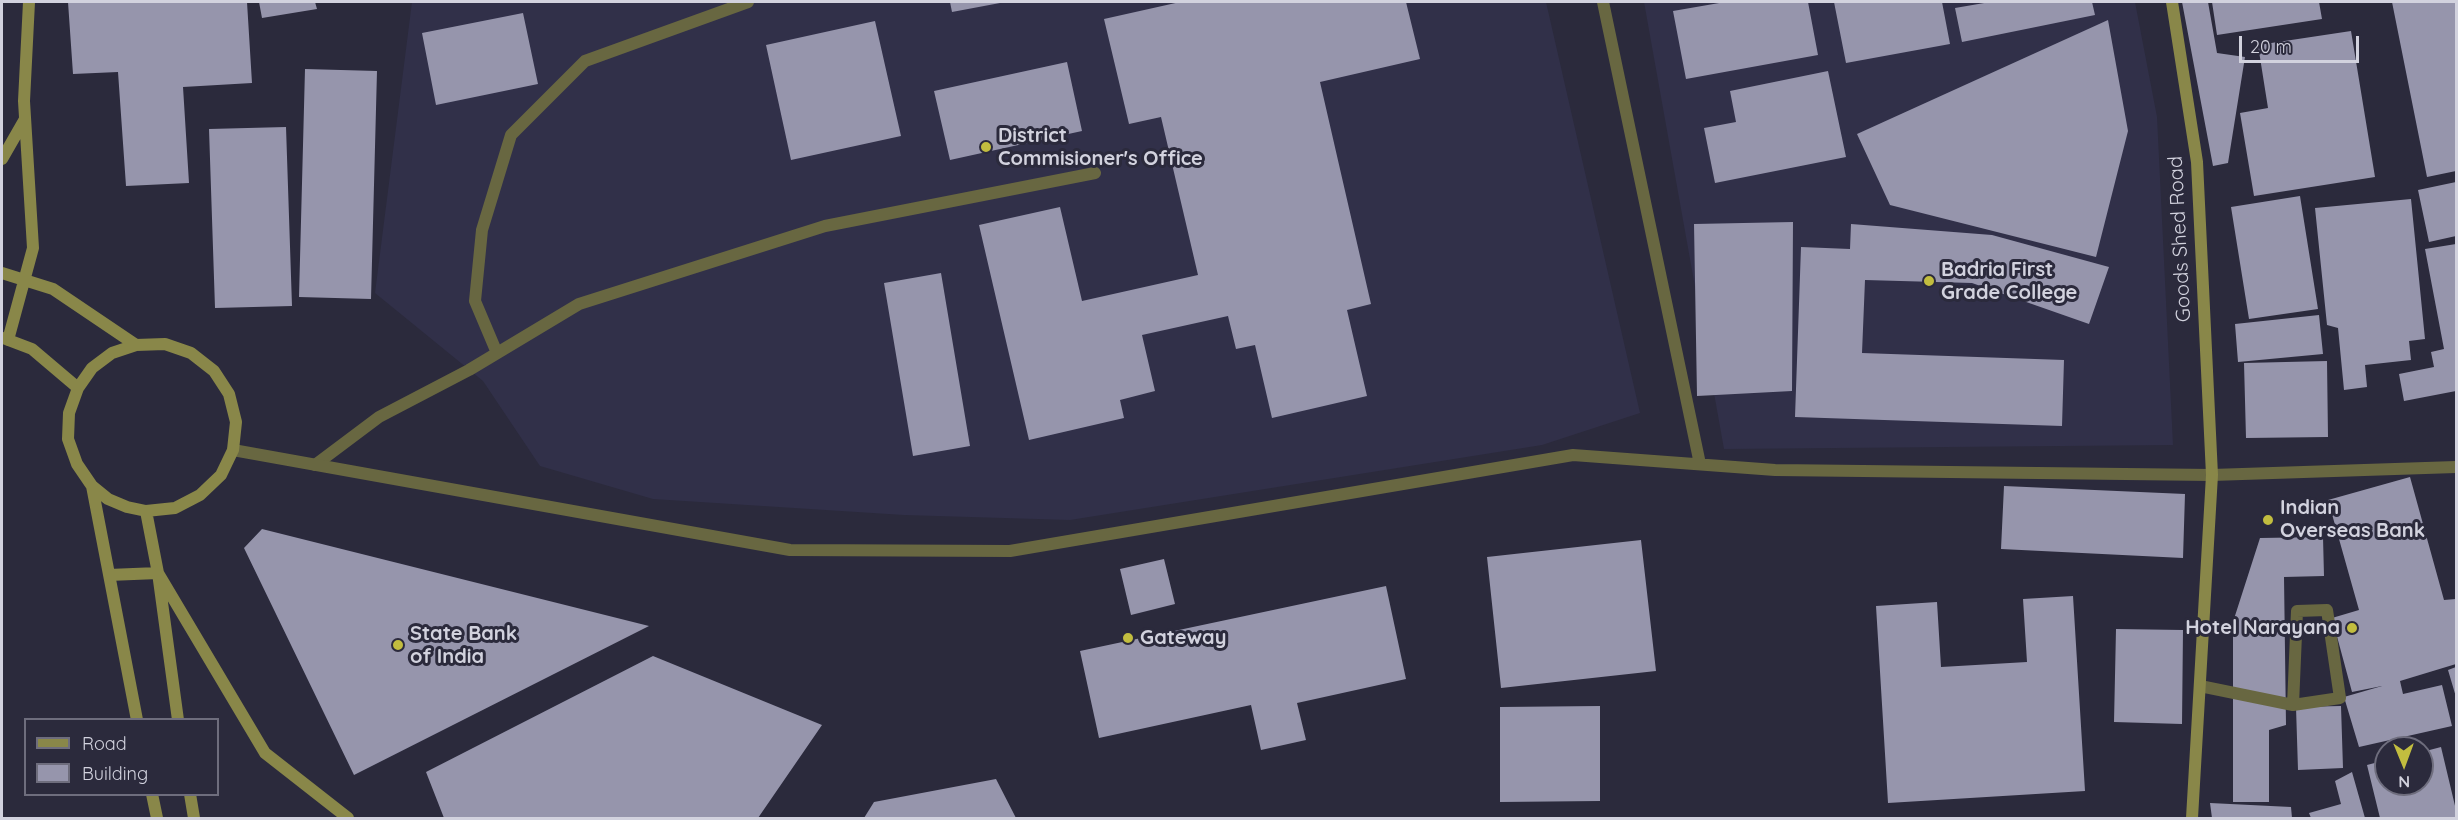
<!DOCTYPE html>
<html>
<head>
<meta charset="utf-8">
<style>
	body { margin:0 }
	#map { position:relative; width:2458px; height:820px; overflow:hidden; background:#2b2a3c; font-family:Quicksand,sans-serif }
	canvas { display:block }
	.frame { position:absolute; inset:0; border:3px solid #d2d2de; pointer-events:none }
	.legend { position:absolute; left:24px; top:718px; width:195px; height:78px; box-sizing:border-box; background:#2b2a3c; border:2px solid #6e6d7d; margin:0; padding:8px 10px; list-style:none; font-size:18px; color:#d2d2de }
	.legend li { display:flex; align-items:center; gap:12px; height:30px }
	.legend b { width:30px; border:2px solid #6e6d7d }
	.north { position:absolute; left:2374px; top:736px; width:60px; height:60px; box-sizing:border-box; background:#2b2a3c; border:2px solid #6e6d7d; border-radius:50%; rotate:179deg; font-size:16px; font-weight:700; line-height:24px; text-align:center; color:#d2d2de }
	.north::after { content:''; display:block; margin:auto; width:21px; height:27px; background:#c2bd3f; clip-path:polygon(50% 0,100% 100%,50% 72%,0 100%) }
	.scale { position:absolute; left:2239px; top:36px; width:120px; height:27px; box-sizing:border-box; border:3px solid #d2d2de; border-top:0; padding-left:8px; font-size:18px; line-height:21px; white-space:nowrap; color:#d2d2de; -webkit-text-stroke:4px #2b2a3c; paint-order:stroke }
</style>
</head>
<body>
<div id="map">
<canvas width="2458" height="820"></canvas>
<div class="frame"></div>
<ul class="legend">
<li><b style="height:8px;background:#898749"></b>Road</li>
<li><b style="height:16px;background:#9695ac"></b>Building</li>
</ul>
<div class="north">N</div>
<div class="scale">20 m</div>
</div>
<script>
const g = document.querySelector('canvas').getContext('2d');
g.lineJoin = 'round';
function paint(path, color) {
  g.fillStyle = color;
  g.fill(path, 'evenodd');
}
function poly(rows) {
  const path = new Path2D();
  for (const r of rows) {
    path.moveTo(r[0], r[1]);
    for (let i = 2; i < r.length; i += 2) path.lineTo(r[i], r[i + 1]);
  }
  return path;
}
function stroke(path, color, width, dash) {
  g.strokeStyle = color;
  g.lineWidth = width;
  g.lineCap = dash ? 'butt' : 'round';
  g.setLineDash(dash || []);
  g.stroke(path);
}
function label(font, color, halo, rows, align = 'center') {
  g.font = font + ' Quicksand,sans-serif';
  g.lineWidth = 6;
  g.setLineDash([]);
  g.textBaseline = 'middle';
  g.strokeStyle = halo;
  g.fillStyle = color;
  for (const [text, x, y, turn = 0] of rows) {
    g.save();
    g.translate(x, y);
    g.rotate((+turn || 0) * Math.PI / 180);
    g.textAlign = isNaN(turn) ? turn : align;
    if (halo) g.strokeText(text, 0, 0);
    g.fillText(text, 0, 0);
    g.restore();
  }
}
paint(poly([
	[412,2,1546,2,1640,413,1542,445,1070,520,904,515,653,499,540,466,483,381,375,293],
	[1644,2,2135,2,2157,117,2173,445,1724,449]
]), '#313049');
paint(poly([
	[68,2,247,2,252,83,183,87,189,183,126,186,118,72,73,74],
	[259,2,315,2,317,9,262,18],
	[950,2,1000,2,1000,3,952,12],
	[1180,2,1406,2,1420,59,1320,82,1371,304,1347,310,1367,396,1272,418,1255,345,1236,349,1228,316,1142,335,1155,391,1120,400,1124,418,1029,440,979,225,1060,207,1082,301,1198,275,1161,117,1129,124,1104,19],
	[1725,2,1808,2,1818,55,1686,79,1673,11],
	[1834,2,1942,2,1950,44,1846,63],
	[1990,2,2092,2,2095,15,1962,42,1955,8],
	[2182,2,2208,2,2217,53,2245,57,2228,163,2213,166],
	[2212,2,2319,2,2322,19,2217,35],
	[2392,2,2456,2,2456,171,2427,177],
	[523,13,538,84,436,105,422,33],
	[2108,20,2128,131,2096,257,1890,205,1857,134],
	[875,21,901,136,791,160,766,45],
	[2351,31,2375,177,2254,196,2240,113,2268,108,2258,45],
	[1067,62,1082,131,950,160,934,91],
	[305,69,377,71,371,299,299,297],
	[1828,71,1846,157,1715,183,1704,128,1736,122,1730,91],
	[286,127,292,306,215,308,209,129],
	[2456,182,2456,236,2429,242,2418,190],
	[2300,196,2318,309,2249,319,2231,207],
	[2411,199,2425,339,2409,341,2411,360,2365,365,2367,387,2344,390,2338,328,2327,325,2315,208],
	[1793,222,1792,391,1697,396,1694,224],
	[1851,224,1992,235,2109,267,2089,324,1972,283,1865,280,1862,353,2064,360,2062,426,1795,417,1801,247,1850,249],
	[2456,244,2456,391,2404,401,2399,374,2434,367,2431,352,2444,349,2425,249],
	[941,273,970,446,913,456,884,283],
	[2319,315,2323,354,2238,362,2235,324],
	[2327,361,2328,437,2246,438,2244,363],
	[2410,477,2444,600,2456,599,2456,664,2400,681,2403,694,2442,685,2452,726,2359,747,2344,697,2382,686,2352,692,2332,618,2359,610,2328,500],
	[2004,486,2185,494,2183,558,2001,549],
	[262,529,649,626,354,775,244,548],
	[2323,537,2324,576,2284,577,2286,725,2269,730,2269,802,2233,802,2233,622,2260,538],
	[1641,540,1656,671,1501,688,1487,557],
	[1164,559,1175,604,1131,615,1120,569],
	[1386,586,1406,679,1297,703,1306,740,1261,750,1251,705,1099,738,1080,651],
	[2073,596,2085,791,1888,803,1876,606,1937,602,1941,667,2027,662,2023,599],
	[2116,629,2183,630,2182,724,2114,722],
	[653,656,822,725,758,818,444,818,426,772],
	[2456,667,2456,697,2448,670],
	[1600,706,1600,801,1500,802,1500,707],
	[2341,706,2343,768,2298,770,2296,707],
	[2441,747,2456,810,2456,818,2380,818,2367,765,2386,760,2386,784,2422,784,2422,752],
	[2352,772,2365,818,2311,818,2309,813,2341,804,2335,781],
	[996,779,1016,818,864,818,874,802],
	[2210,803,2291,807,2292,818,2212,818]
]), '#9695ac');
stroke(poly([
	[497,353,475,301,482,230,511,135,585,61,748,2],
	[315,465,379,417,469,370,579,304,825,226,1095,173]
]), '#686741', 12);
stroke(poly([
	[1603,2,1700,464],
	[233,450,790,550,1010,551,1573,455,1775,470,2212,475,2456,467],
	[2200,686,2293,705,2340,698,2327,610,2297,611,2293,705]
]), '#686741', 12);
stroke(poly([
	[2172,2,2197,162,2212,475,2192,818],
	[2,159,25,119],
	[2,273,53,289,136,345],
	[3,338,32,349,78,388],
	[8,340,33,248,24,101,29,2],
	[92,486,108,499,127,507,146,511,175,508,200,495,221,475,233,450,236,422,229,394,214,371,191,353,165,344,136,345,112,353,92,368,78,388,69,413,68,439,77,464,92,486,137,720],
	[146,511,158,573,178,720],
	[109,575,158,573,265,753,348,818],
	[152,794,157,818],
	[190,794,194,818]
]), '#898749', 12);
for (const [x, y, r, color] of [
	[986,147,6,"#c2bd3f"],
	[1929,281,6,"#c2bd3f"],
	[2268,520,6,"#c2bd3f"],
	[2352,628,6,"#c2bd3f"],
	[1128,638,6,"#c2bd3f"],
	[398,645,6,"#c2bd3f"]
]) {
  const dot = new Path2D();
  dot.arc(x, y, r, 0, 2 * Math.PI);
  g.fillStyle = color;
  g.fill(dot);
  stroke(dot, '#2b2a3c', 2);
}
label('bold 20px', '#d2d2de', '#2b2a3c', [
	["District",998,136],
	["Commisioner's Office",998,159],
	["Badria First",1941,270],
	["Grade College",1941,293],
	["Indian",2280,508],
	["Overseas Bank",2280,531],
	["Hotel Narayana",2340,628,"right"],
	["State Bank",410,634],
	["of India",410,657],
	["Gateway",1140,638]
], 'left');
label('20px', '#d2d2de', '#2b2a3c', [
	["Goods Shed Road",2180,239,-93]
]);
</script>
</body>
</html>
